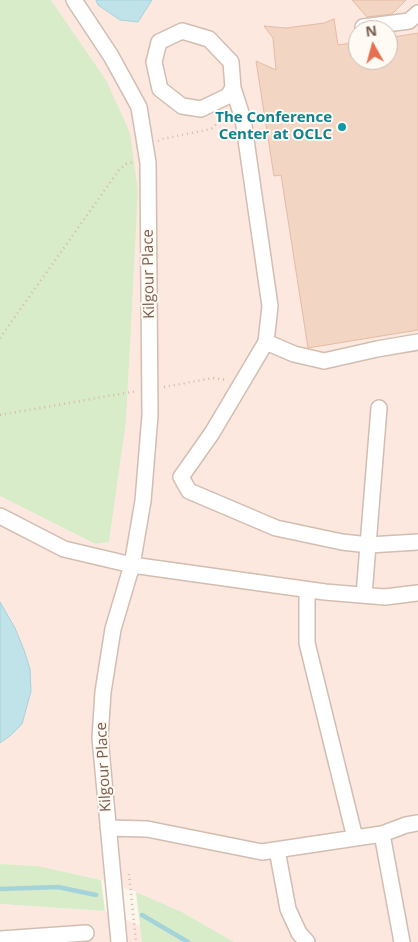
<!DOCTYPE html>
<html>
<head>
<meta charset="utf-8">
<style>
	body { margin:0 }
	#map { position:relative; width:418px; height:942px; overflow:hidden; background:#fdf6ec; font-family:"Open Sans",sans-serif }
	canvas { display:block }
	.north { position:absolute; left:348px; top:20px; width:50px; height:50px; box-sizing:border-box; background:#fffaf3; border:1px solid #cabbb1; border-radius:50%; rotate:353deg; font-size:14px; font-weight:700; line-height:20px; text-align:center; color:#7a5c4d }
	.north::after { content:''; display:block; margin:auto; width:18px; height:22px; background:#e76f51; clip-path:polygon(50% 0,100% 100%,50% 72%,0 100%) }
</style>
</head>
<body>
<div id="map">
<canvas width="418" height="942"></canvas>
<div class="north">N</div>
</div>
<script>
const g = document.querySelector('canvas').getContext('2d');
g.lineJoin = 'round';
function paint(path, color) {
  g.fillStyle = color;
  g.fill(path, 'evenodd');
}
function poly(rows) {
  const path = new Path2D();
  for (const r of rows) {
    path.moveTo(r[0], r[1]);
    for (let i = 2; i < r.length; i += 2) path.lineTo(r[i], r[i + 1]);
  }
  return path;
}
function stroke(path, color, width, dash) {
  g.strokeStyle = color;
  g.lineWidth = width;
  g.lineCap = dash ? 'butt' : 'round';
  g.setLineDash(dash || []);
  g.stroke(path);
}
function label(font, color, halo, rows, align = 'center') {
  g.font = font + ' "Open Sans",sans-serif';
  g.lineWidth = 4;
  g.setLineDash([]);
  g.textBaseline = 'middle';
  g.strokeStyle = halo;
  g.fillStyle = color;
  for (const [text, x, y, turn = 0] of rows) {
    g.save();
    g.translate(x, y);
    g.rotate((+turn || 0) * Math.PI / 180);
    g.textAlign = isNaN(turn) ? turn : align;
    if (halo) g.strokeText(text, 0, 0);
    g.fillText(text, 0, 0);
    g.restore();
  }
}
paint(poly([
	[51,0,418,0,418,942,234,942,182,912,136,892,101,880,38,866,0,864,0,496,95,544,109,542,126,421,138,192,106,80],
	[358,30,388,30,388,60,358,60],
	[0,904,105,911,141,926,142,942,0,942]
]), '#fde8e0');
paint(poly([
	[0,0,51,0,106,80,130,133,138,192,126,422,109,542,95,544,0,496],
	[0,864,38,866,101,880,105,911,0,904],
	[136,892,182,912,234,942,142,942]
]), '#d8ecc9');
const water = poly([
	[96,0,152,0,138,22,120,20,98,5,96,0],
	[0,602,15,628,24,650,30,669,31,691,22,724,11,735,0,743,0,602]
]);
paint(water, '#bfe3e8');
stroke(water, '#a5d3da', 1);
stroke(poly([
	[0,889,58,887,96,895],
	[142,915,188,942]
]), '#a5d3da', 4.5);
const building = poly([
	[352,0,406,0,392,14,367,17,352,0],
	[334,19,338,45,358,42,358,60,388,60,388,38,418,33,418,330,308,348,281,175,274,176,256,61,276,70,273,38,264,26,286,28,324,23,334,19]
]);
paint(building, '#f3d5c3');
stroke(building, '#e6bba3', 1);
const minor = poly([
	[74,0,111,56,139,107,148,163,150,415,143,501,132,565,113,629,103,692,100,738,119,942],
	[363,27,409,21,418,13],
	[233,88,228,96,201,109,182,106,160,89,154,62,159,42,182,31,209,39,231,62,233,88,243,119,270,306,266,342,294,354,324,361,377,349,418,342],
	[266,342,212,433,181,477,189,491,276,528,342,542,369,545,418,542],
	[0,516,64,549,132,565,325,592,385,597,418,593],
	[307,590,307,643,355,838],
	[364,595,379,408],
	[108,828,147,829,262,852,382,834,402,942],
	[382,834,406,825,418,823],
	[277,850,288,909,299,933,307,942],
	[0,939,86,933]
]);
stroke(minor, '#d1beb0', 18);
stroke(poly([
	[158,141,162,139,211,129,226,116],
	[0,338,119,170,126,164,134,162],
	[164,387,213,378,228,380],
	[0,415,137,391],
	[129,874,136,942]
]), '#d9b8a5', 2.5, [1, 4]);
stroke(minor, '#fff', 15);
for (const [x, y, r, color] of [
	[342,127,5,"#0f9aa8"]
]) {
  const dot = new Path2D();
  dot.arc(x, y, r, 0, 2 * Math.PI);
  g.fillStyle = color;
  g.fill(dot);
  stroke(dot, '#fffaf3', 2);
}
label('bold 15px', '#0d838f', '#fffaf3', [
	["The Conference",332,118],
	["Center at OCLC",332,135]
], 'right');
label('15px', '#7a5c4d', '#fffaf3', [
	["Kilgour Place",149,274,-91],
	["Kilgour Place",104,767,-93]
]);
</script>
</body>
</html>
